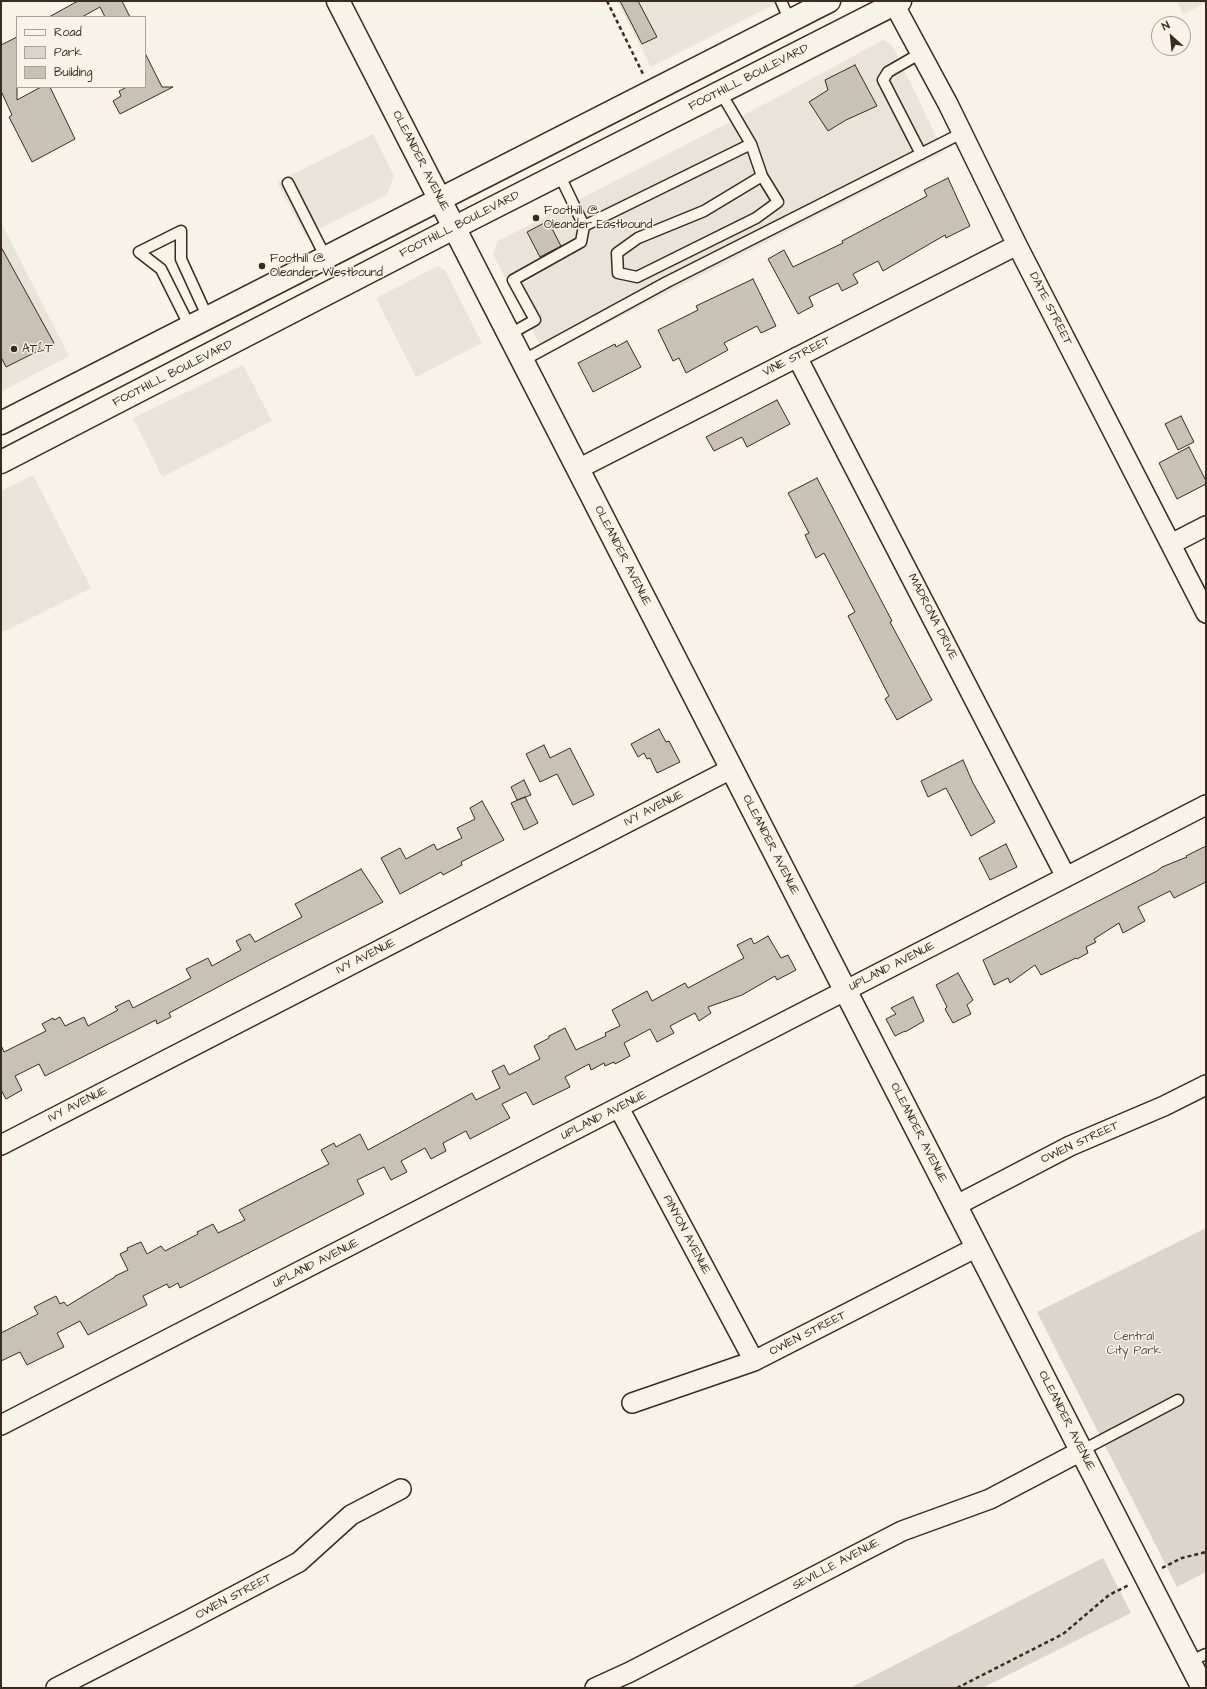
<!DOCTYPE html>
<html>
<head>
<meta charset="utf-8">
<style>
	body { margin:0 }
	#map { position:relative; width:1207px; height:1689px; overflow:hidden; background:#f7f3e8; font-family:"Architects Daughter",sans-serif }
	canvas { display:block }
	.frame { position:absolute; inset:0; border:2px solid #3b2a1e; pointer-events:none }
	.legend { position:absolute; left:16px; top:16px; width:130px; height:72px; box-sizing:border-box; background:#f7f3e8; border:1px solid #aca397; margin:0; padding:5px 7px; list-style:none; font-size:12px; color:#3b2a1e }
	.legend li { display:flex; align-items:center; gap:8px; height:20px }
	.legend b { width:20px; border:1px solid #aca397 }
	.north { position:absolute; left:1151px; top:16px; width:40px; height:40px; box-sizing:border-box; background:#f7f3e8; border:1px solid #aca397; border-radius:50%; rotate:333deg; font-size:11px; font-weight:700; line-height:16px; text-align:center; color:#3b2a1e }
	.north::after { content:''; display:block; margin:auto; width:14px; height:18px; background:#3b2a1e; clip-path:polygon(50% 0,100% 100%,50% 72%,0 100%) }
</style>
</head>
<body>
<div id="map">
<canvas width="1207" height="1689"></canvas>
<div class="frame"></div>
<ul class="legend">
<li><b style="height:5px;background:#f7f3e8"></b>Road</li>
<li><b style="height:11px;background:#dbd6cb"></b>Park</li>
<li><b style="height:11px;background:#c8c1b6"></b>Building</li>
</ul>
<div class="north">N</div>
</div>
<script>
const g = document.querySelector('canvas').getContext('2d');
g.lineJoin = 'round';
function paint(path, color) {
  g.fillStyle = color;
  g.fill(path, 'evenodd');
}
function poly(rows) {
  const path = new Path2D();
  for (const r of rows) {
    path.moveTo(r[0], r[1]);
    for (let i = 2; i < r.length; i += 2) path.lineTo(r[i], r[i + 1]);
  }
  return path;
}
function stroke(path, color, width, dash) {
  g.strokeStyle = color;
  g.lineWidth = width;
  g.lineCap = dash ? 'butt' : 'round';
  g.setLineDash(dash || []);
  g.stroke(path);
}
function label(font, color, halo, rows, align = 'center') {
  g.font = font + ' "Architects Daughter",sans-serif';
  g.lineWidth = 3;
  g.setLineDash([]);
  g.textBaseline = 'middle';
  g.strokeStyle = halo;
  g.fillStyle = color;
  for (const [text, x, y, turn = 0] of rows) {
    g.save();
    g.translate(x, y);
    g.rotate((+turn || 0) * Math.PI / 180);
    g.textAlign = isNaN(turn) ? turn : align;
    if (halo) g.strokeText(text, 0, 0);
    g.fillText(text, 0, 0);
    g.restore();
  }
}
paint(poly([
	[617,1,781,1,651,67],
	[1177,1,1206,1,1206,3,1183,14],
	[883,40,892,45,944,152,545,355,493,254,498,241,763,105],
	[373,134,394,176,387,195,305,236,277,182],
	[1,222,69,356,1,392],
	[438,266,445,270,482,343,416,377,376,298],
	[243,365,272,421,162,477,133,418],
	[33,475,91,588,3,632,1,628,1,491]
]), '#e9e4d9');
paint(poly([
	[1206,1228,1206,1572,1177,1587,1037,1312],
	[1103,1558,1131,1613,982,1688,850,1688]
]), '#dbd6cb');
const building = poly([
	[78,1,122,1,130,17,105,17,100,7,82,17,49,17,78,1],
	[620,1,638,1,657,37,642,44,620,1],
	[17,37,17,100,41,87,50,87,75,139,32,162,9,117,12,115,1,91,1,45,17,37],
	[145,53,162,87,173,87,120,114,113,101,121,96,119,91,127,87,145,87,145,53],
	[855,65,877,106,846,120,828,131,809,102,828,90,825,80,855,65],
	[948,178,970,226,946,238,945,235,883,271,878,261,853,274,858,283,842,291,838,283,809,297,813,306,798,314,768,259,784,250,793,267,843,243,842,241,927,196,924,190,948,178],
	[548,221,561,246,540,257,527,232,548,221],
	[1,247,54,343,6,367,1,357,1,247],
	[753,279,776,326,761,333,757,326,724,343,728,350,686,373,679,358,673,361,658,330,698,310,696,306,753,279],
	[627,341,641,367,593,392,578,363,615,344,616,347,627,341],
	[777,400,790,424,747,447,742,437,714,451,706,437,777,400],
	[1181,416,1194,442,1178,450,1165,424,1181,416],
	[1189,447,1206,481,1206,484,1177,499,1159,463,1189,447],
	[817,478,892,621,890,622,932,700,897,720,885,699,889,696,848,616,855,612,824,553,816,558,805,535,809,533,788,493,817,478],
	[659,729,666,742,669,741,680,762,657,773,650,758,647,759,644,753,638,757,631,744,659,729],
	[544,745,550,758,570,748,594,795,573,805,557,774,540,782,526,754,544,745],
	[963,760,973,783,995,822,971,836,946,788,928,797,921,781,963,760],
	[524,780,531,795,517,800,511,787,524,780],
	[525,797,538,823,524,830,511,803,525,797],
	[482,801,504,840,461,862,462,865,443,875,441,872,400,894,381,858,400,848,406,859,434,844,437,850,462,838,457,828,475,819,470,808,482,801],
	[1006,844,1017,867,990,880,979,858,1006,844],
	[1206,846,1206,882,1174,898,1170,891,1138,907,1145,921,1123,933,1119,923,1094,939,1096,942,1086,947,1088,953,1077,959,1076,958,1041,975,1035,965,1010,983,1008,978,994,985,983,960,1157,871,1162,867,1187,857,1186,856,1206,846],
	[361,869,383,902,271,959,169,1013,171,1017,157,1024,156,1020,45,1076,39,1064,15,1076,22,1090,6,1099,1,1090,1,1045,4,1052,46,1031,42,1024,53,1018,54,1020,60,1017,65,1026,84,1017,88,1026,118,1010,115,1007,129,1000,133,1008,191,978,186,969,208,958,212,966,241,950,236,941,250,934,255,942,302,917,295,904,361,869],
	[768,936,781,958,788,955,796,970,777,980,775,976,742,995,708,1007,711,1013,699,1021,695,1013,670,1026,674,1033,657,1042,650,1029,624,1043,630,1056,615,1064,614,1062,605,1066,604,1063,591,1070,589,1064,565,1077,570,1087,533,1105,526,1092,502,1104,510,1118,470,1139,466,1131,443,1143,446,1151,431,1159,425,1148,401,1161,407,1172,391,1180,384,1167,357,1180,364,1194,180,1288,178,1283,169,1288,167,1284,143,1296,147,1305,88,1335,80,1321,57,1333,64,1347,43,1357,27,1365,20,1352,1,1361,1,1333,38,1314,34,1307,56,1296,60,1304,64,1302,67,1306,115,1277,115,1276,128,1270,120,1254,128,1250,127,1248,141,1242,147,1254,161,1246,165,1251,198,1234,197,1232,213,1224,218,1233,245,1220,239,1210,329,1164,321,1150,334,1143,336,1147,360,1134,368,1150,472,1093,476,1100,500,1088,492,1071,504,1065,509,1075,540,1059,534,1046,549,1038,549,1036,565,1028,576,1050,606,1036,605,1033,620,1026,612,1010,647,991,652,1001,685,983,688,988,744,958,737,945,751,938,754,944,768,936],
	[958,973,973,1000,967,1005,971,1014,953,1023,945,1009,947,1007,936,985,958,973],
	[913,997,924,1021,905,1032,905,1031,895,1036,886,1019,896,1014,891,1008,913,997]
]);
paint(building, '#c8c1b6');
stroke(building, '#3b2a1e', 1);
const lane = poly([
	[781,1,790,21],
	[751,144,762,176,778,202,756,218,637,277,618,273,617,253,638,238,704,211,762,176],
	[921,154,883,80,888,72,921,53],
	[288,183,326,258],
	[584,226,751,144,721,93],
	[190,327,161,269,139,252,181,231,181,259,208,318],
	[508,335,535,320,513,280,581,242,584,226,559,174],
	[522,361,667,282,962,133],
	[1081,1451,1178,1400],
	[1189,1662,1206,1654]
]);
const street = poly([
	[894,4,948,104,1017,245,1206,613],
	[797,357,1066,877],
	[578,469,1017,245],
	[1171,544,1206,526],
	[619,1108,754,1361],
	[1,1145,731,769],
	[955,1206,1070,1146,1164,1106,1206,1085],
	[632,1403,754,1361,977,1247],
	[1,1425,1206,805],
	[56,1688,187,1621,299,1562,351,1515,401,1489],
	[595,1688,630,1672,902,1531,990,1499,1081,1451]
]);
const secondary = poly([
	[338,1,1203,1688]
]);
const primary = poly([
	[1,423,829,1],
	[1,462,475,217,900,1]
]);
stroke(lane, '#3b2a1e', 13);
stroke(street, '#3b2a1e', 22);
stroke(secondary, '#3b2a1e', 25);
stroke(primary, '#3b2a1e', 25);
stroke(poly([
	[607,1,644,76],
	[1162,1568,1182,1558,1206,1552],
	[957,1688,1063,1634,1109,1595,1129,1585]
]), '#3b2a1e', 2.5, [4, 3]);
stroke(lane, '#f7f3e8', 10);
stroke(street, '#f7f3e8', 19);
stroke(secondary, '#f7f3e8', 22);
stroke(primary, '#f7f3e8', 22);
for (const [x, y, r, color] of [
	[536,218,4,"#3b2a1e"],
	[262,266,4,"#3b2a1e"],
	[14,349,4,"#3b2a1e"]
]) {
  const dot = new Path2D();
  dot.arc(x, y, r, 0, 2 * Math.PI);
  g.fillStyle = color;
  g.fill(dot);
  stroke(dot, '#f7f3e8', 1.5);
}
label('12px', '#3b2a1e', '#f7f3e8', [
	["FOOTHILL BOULEVARD",749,78,-27],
	["OLEANDER AVENUE",420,161,63],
	["FOOTHILL BOULEVARD",460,225,-27],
	["DATE STREET",1050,309,63],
	["VINE STREET",797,357,-27],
	["FOOTHILL BOULEVARD",173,374,-27],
	["OLEANDER AVENUE",622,556,63],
	["MADRONA DRIVE",932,617,63],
	["IVY AVENUE",654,809,-27],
	["OLEANDER AVENUE",770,845,63],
	["IVY AVENUE",366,957,-27],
	["UPLAND AVENUE",892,967,-27],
	["IVY AVENUE",78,1105,-27],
	["UPLAND AVENUE",604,1116,-27],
	["OLEANDER AVENUE",918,1133,63],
	["OWEN STREET",1080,1143,-25],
	["PINYON AVENUE",686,1235,62],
	["UPLAND AVENUE",316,1264,-27],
	["OWEN STREET",808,1334,-27],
	["OLEANDER AVENUE",1066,1421,63],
	["SEVILLE AVENUE",836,1565,-28],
	["OWEN STREET",234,1597,-28]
]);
label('12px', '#3b2a1e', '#f7f3e8', [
	["Foothill @",544,211],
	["Oleander Eastbound",544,225],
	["Foothill @",270,259],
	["Oleander Westbound",270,273],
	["AT&T",22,349]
], 'left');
label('12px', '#5b4c41', '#f7f3e8', [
	["Central",1134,1337],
	["City Park",1134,1351]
]);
</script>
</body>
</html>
